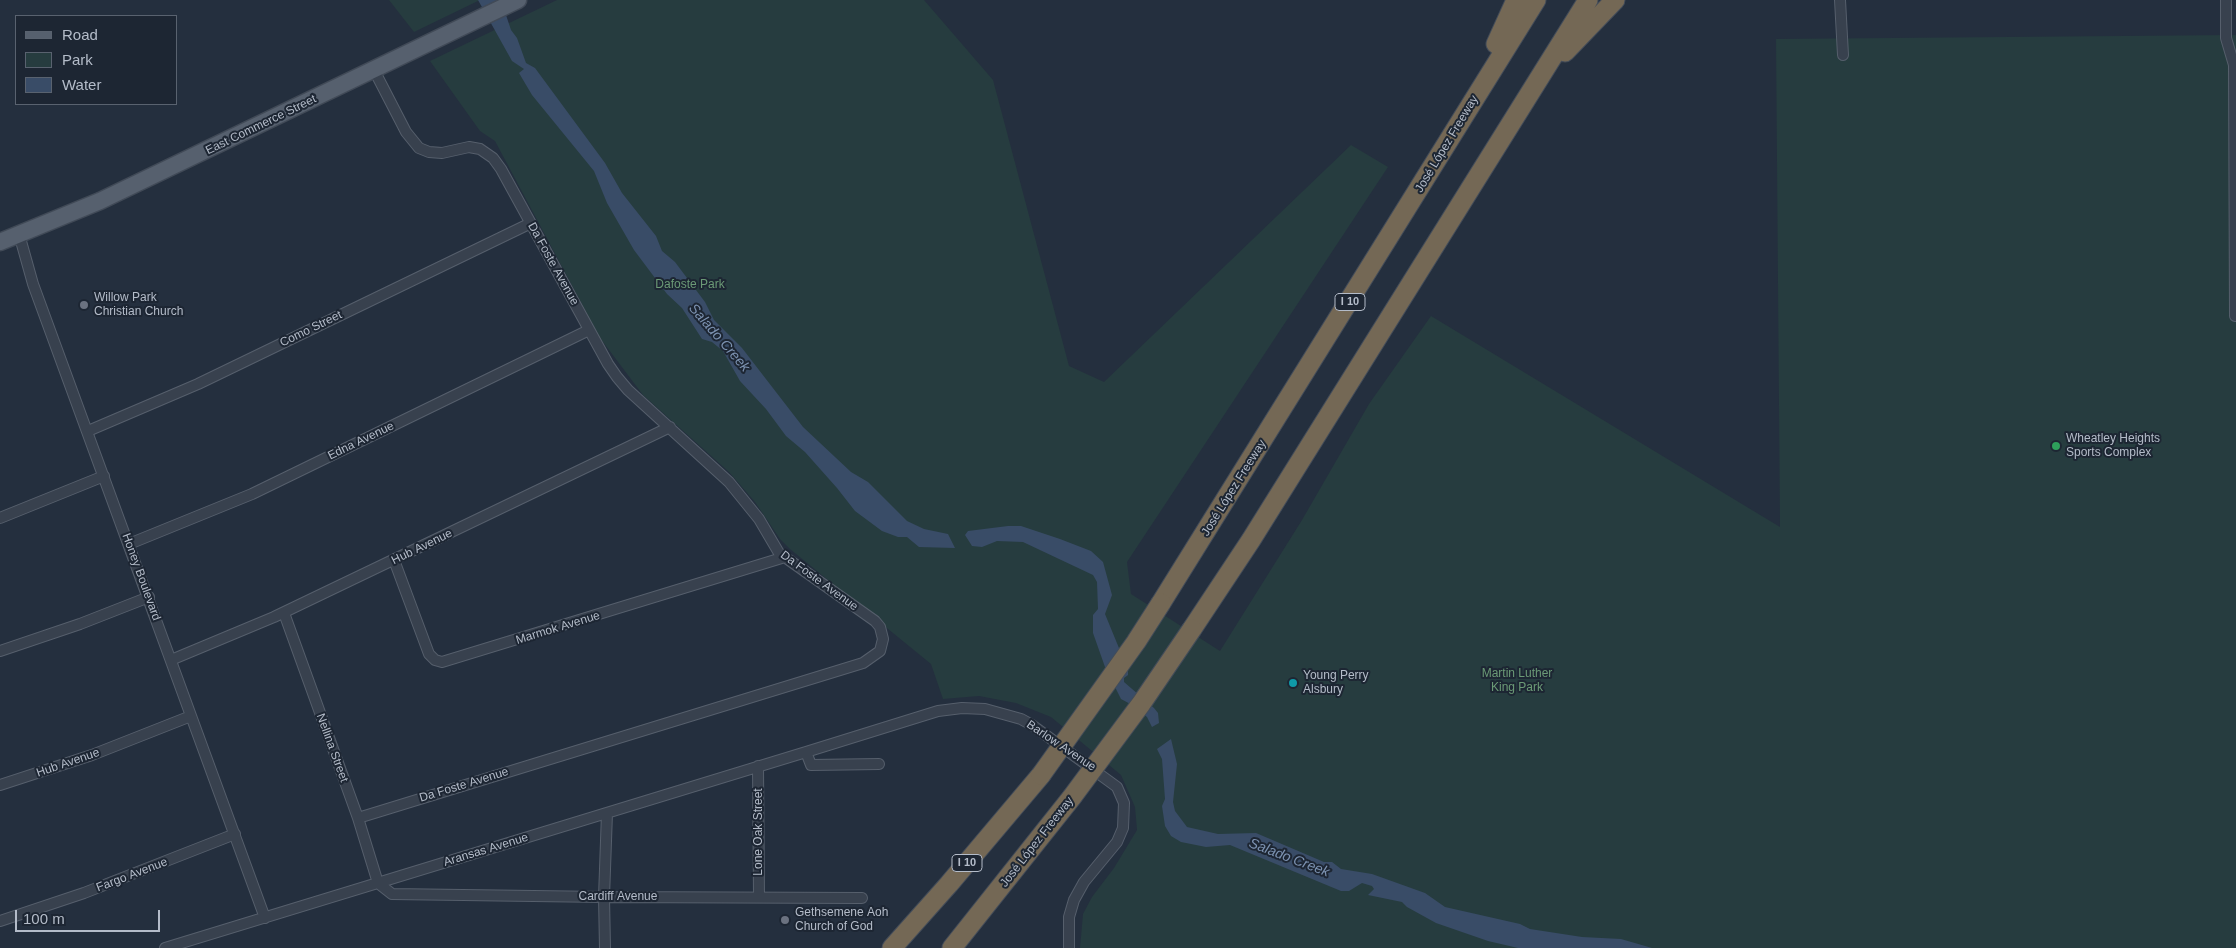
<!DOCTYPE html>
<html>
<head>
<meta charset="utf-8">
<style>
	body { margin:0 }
	#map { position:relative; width:2236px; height:948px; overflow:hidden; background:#242f3e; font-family:Arial,sans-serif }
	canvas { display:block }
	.legend { position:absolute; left:15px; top:15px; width:162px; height:90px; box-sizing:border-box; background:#1d2633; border:1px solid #59626f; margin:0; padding:6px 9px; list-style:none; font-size:15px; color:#b4bcc9 }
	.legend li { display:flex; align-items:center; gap:10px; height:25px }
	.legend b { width:25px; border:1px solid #59626f }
	.scale { position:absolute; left:15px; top:910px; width:145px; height:22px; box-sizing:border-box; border:2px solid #b4bcc9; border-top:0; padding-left:6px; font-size:15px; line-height:18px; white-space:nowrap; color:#b4bcc9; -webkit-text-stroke:4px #1d2633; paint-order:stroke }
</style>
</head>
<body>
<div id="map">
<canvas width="2236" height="948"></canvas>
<ul class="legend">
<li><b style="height:6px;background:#56606e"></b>Road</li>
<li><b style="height:14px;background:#263c3f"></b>Park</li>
<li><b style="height:14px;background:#394c67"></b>Water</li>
</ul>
<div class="scale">100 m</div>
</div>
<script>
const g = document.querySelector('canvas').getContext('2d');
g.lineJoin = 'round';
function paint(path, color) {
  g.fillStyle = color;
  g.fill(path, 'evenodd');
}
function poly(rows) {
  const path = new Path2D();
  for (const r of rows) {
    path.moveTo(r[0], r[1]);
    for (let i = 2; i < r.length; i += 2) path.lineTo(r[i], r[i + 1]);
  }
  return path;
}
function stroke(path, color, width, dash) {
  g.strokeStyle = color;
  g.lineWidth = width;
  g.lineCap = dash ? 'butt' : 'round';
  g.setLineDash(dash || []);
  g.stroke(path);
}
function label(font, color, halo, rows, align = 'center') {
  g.font = font + ' Arial,sans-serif';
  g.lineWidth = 4;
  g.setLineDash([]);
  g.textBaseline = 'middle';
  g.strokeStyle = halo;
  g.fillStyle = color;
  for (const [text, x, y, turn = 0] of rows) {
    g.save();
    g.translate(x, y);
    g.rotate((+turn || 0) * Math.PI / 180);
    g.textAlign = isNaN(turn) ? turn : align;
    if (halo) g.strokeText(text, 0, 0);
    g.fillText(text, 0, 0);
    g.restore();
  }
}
paint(poly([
	[389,0,480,0,414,32],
	[557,0,924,0,993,80,1069,366,1104,382,1351,145,1388,167,1127,562,1131,594,1220,651,1302,520,1369,404,1431,316,1780,527,1776,39,2236,35,2236,948,1080,948,1083,914,1092,897,1114,868,1137,830,1135,807,1121,775,1051,717,1016,703,979,696,943,699,931,664,790,549,780,539,755,502,729,472,643,395,600,338,495,141,480,131,430,61]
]), '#263c3f');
paint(poly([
	[478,0,503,0,506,15,511,30,517,38,526,63,535,68,605,163,622,193,656,236,662,251,675,262,705,302,714,320,742,348,803,427,851,472,868,482,907,521,924,529,948,534,955,548,919,547,907,537,898,537,882,531,855,511,837,488,805,452,786,436,766,409,740,381,723,351,712,342,702,339,682,308,667,294,634,250,607,203,594,171,532,95,519,73,524,69,512,61],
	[1008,526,1021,526,1060,539,1091,551,1103,562,1112,595,1105,614,1128,670,1128,675,1124,678,1124,682,1154,708,1158,713,1159,723,1152,727,1147,717,1134,706,1121,699,1105,667,1093,633,1093,615,1098,609,1097,582,1093,575,1023,542,997,541,982,547,972,546,965,535,968,531],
	[1171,739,1177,764,1173,802,1175,811,1187,827,1218,834,1256,833,1324,862,1332,862,1341,869,1372,874,1425,893,1445,907,1520,924,1530,929,1582,937,1621,939,1652,948,1518,948,1488,941,1436,923,1407,907,1402,902,1368,895,1374,889,1372,886,1362,883,1349,891,1341,891,1230,845,1206,847,1181,842,1171,836,1165,826,1162,806,1165,799,1162,759,1157,749]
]), '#394c67');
const minor = poly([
	[1840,0,1843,55],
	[2226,0,2226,38,2234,65,2235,316],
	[19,234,33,284,265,918],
	[88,431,198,384,531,223],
	[0,518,104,476],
	[129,544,252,494,589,330],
	[394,560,429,654,435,660,442,662,785,557],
	[284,613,358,818,378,883,392,894,604,897,862,898],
	[0,651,80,624,149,597],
	[171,660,274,617,670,427],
	[879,764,811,765,806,752,938,711,962,708,985,709,1021,719,1032,725,1117,787,1124,803,1123,828,1117,842,1084,882,1074,900,1069,917,1069,948],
	[758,766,759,897],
	[0,785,92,755,191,716],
	[358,818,863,663,880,651,883,639,880,627,875,621,779,553,759,519,729,482,628,390,617,377,608,364,501,169,493,158,480,149,469,147,442,153,429,152,419,148,406,132,374,70],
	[0,921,84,893,235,834],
	[165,948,806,752],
	[605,948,604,897,607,813]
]);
const primary = poly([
	[0,242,100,201,518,0]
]);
const motorway = poly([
	[1496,44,1516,0],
	[1565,52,1615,0],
	[1161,603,1536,0],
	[1192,629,1251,540,1588,0],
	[892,948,949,884,1041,775],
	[952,948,1072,797]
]);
stroke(minor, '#565f6c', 12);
stroke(primary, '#414a57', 19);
stroke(motorway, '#434c59', 21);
stroke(minor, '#38414e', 10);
stroke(primary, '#56606e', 16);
stroke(motorway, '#746855', 19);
const motorwayBridge = poly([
	[1041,775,1136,642,1161,603],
	[1072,797,1141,704,1192,629]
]);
stroke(motorwayBridge, '#434c59', 21, []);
stroke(motorwayBridge, '#746855', 19);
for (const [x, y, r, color] of [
	[84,305,5,"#6b7280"],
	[2056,446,5,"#2e9e5b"],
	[1293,683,5,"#0f9aa8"],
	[785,920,5,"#6b7280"]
]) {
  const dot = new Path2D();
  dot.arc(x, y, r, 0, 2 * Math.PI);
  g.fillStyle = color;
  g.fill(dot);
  stroke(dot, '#1d2633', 2);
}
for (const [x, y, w] of [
	[1350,302,30],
	[967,863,30]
]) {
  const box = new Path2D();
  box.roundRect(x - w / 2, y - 8.5, w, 17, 4);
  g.fillStyle = '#1d2633';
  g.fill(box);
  stroke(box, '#b4bcc9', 1);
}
label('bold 11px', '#b4bcc9', null, [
	["I 10",1350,302],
	["I 10",967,863]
]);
label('12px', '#b4bcc9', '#1d2633', [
	["East Commerce Street",261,125,-26],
	["José López Freeway",1447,144,-59],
	["Da Foste Avenue",553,264,61],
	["Como Street",311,329,-26],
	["Edna Avenue",361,441,-26],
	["José López Freeway",1234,488,-58],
	["Hub Avenue",422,547,-26],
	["Honey Boulevard",141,577,70],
	["Da Foste Avenue",819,581,36],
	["Marmok Avenue",558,628,-17],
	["Barlow Avenue",1061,746,34],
	["Nellina Street",332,748,70],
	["Hub Avenue",68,763,-19],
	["Da Foste Avenue",464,785,-17],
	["Lone Oak Street",759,832,-90],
	["José López Freeway",1037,842,-52],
	["Aransas Avenue",486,850,-17],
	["Fargo Avenue",132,875,-21],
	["Cardiff Avenue",618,897]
]);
label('12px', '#6b9a76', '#1d2633', [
	["Dafoste Park",690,285],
	["Martin Luther",1517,674],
	["King Park",1517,688]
]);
label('12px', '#b4bcc9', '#1d2633', [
	["Willow Park",94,298],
	["Christian Church",94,312],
	["Wheatley Heights",2066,439],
	["Sports Complex",2066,453],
	["Young Perry",1303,676],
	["Alsbury",1303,690],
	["Gethsemene Aoh",795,913],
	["Church of God",795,927]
], 'left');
label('italic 14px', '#7c92b1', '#1d2633', [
	["Salado Creek",719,338,49],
	["Salado Creek",1289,858,21]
]);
</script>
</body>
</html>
